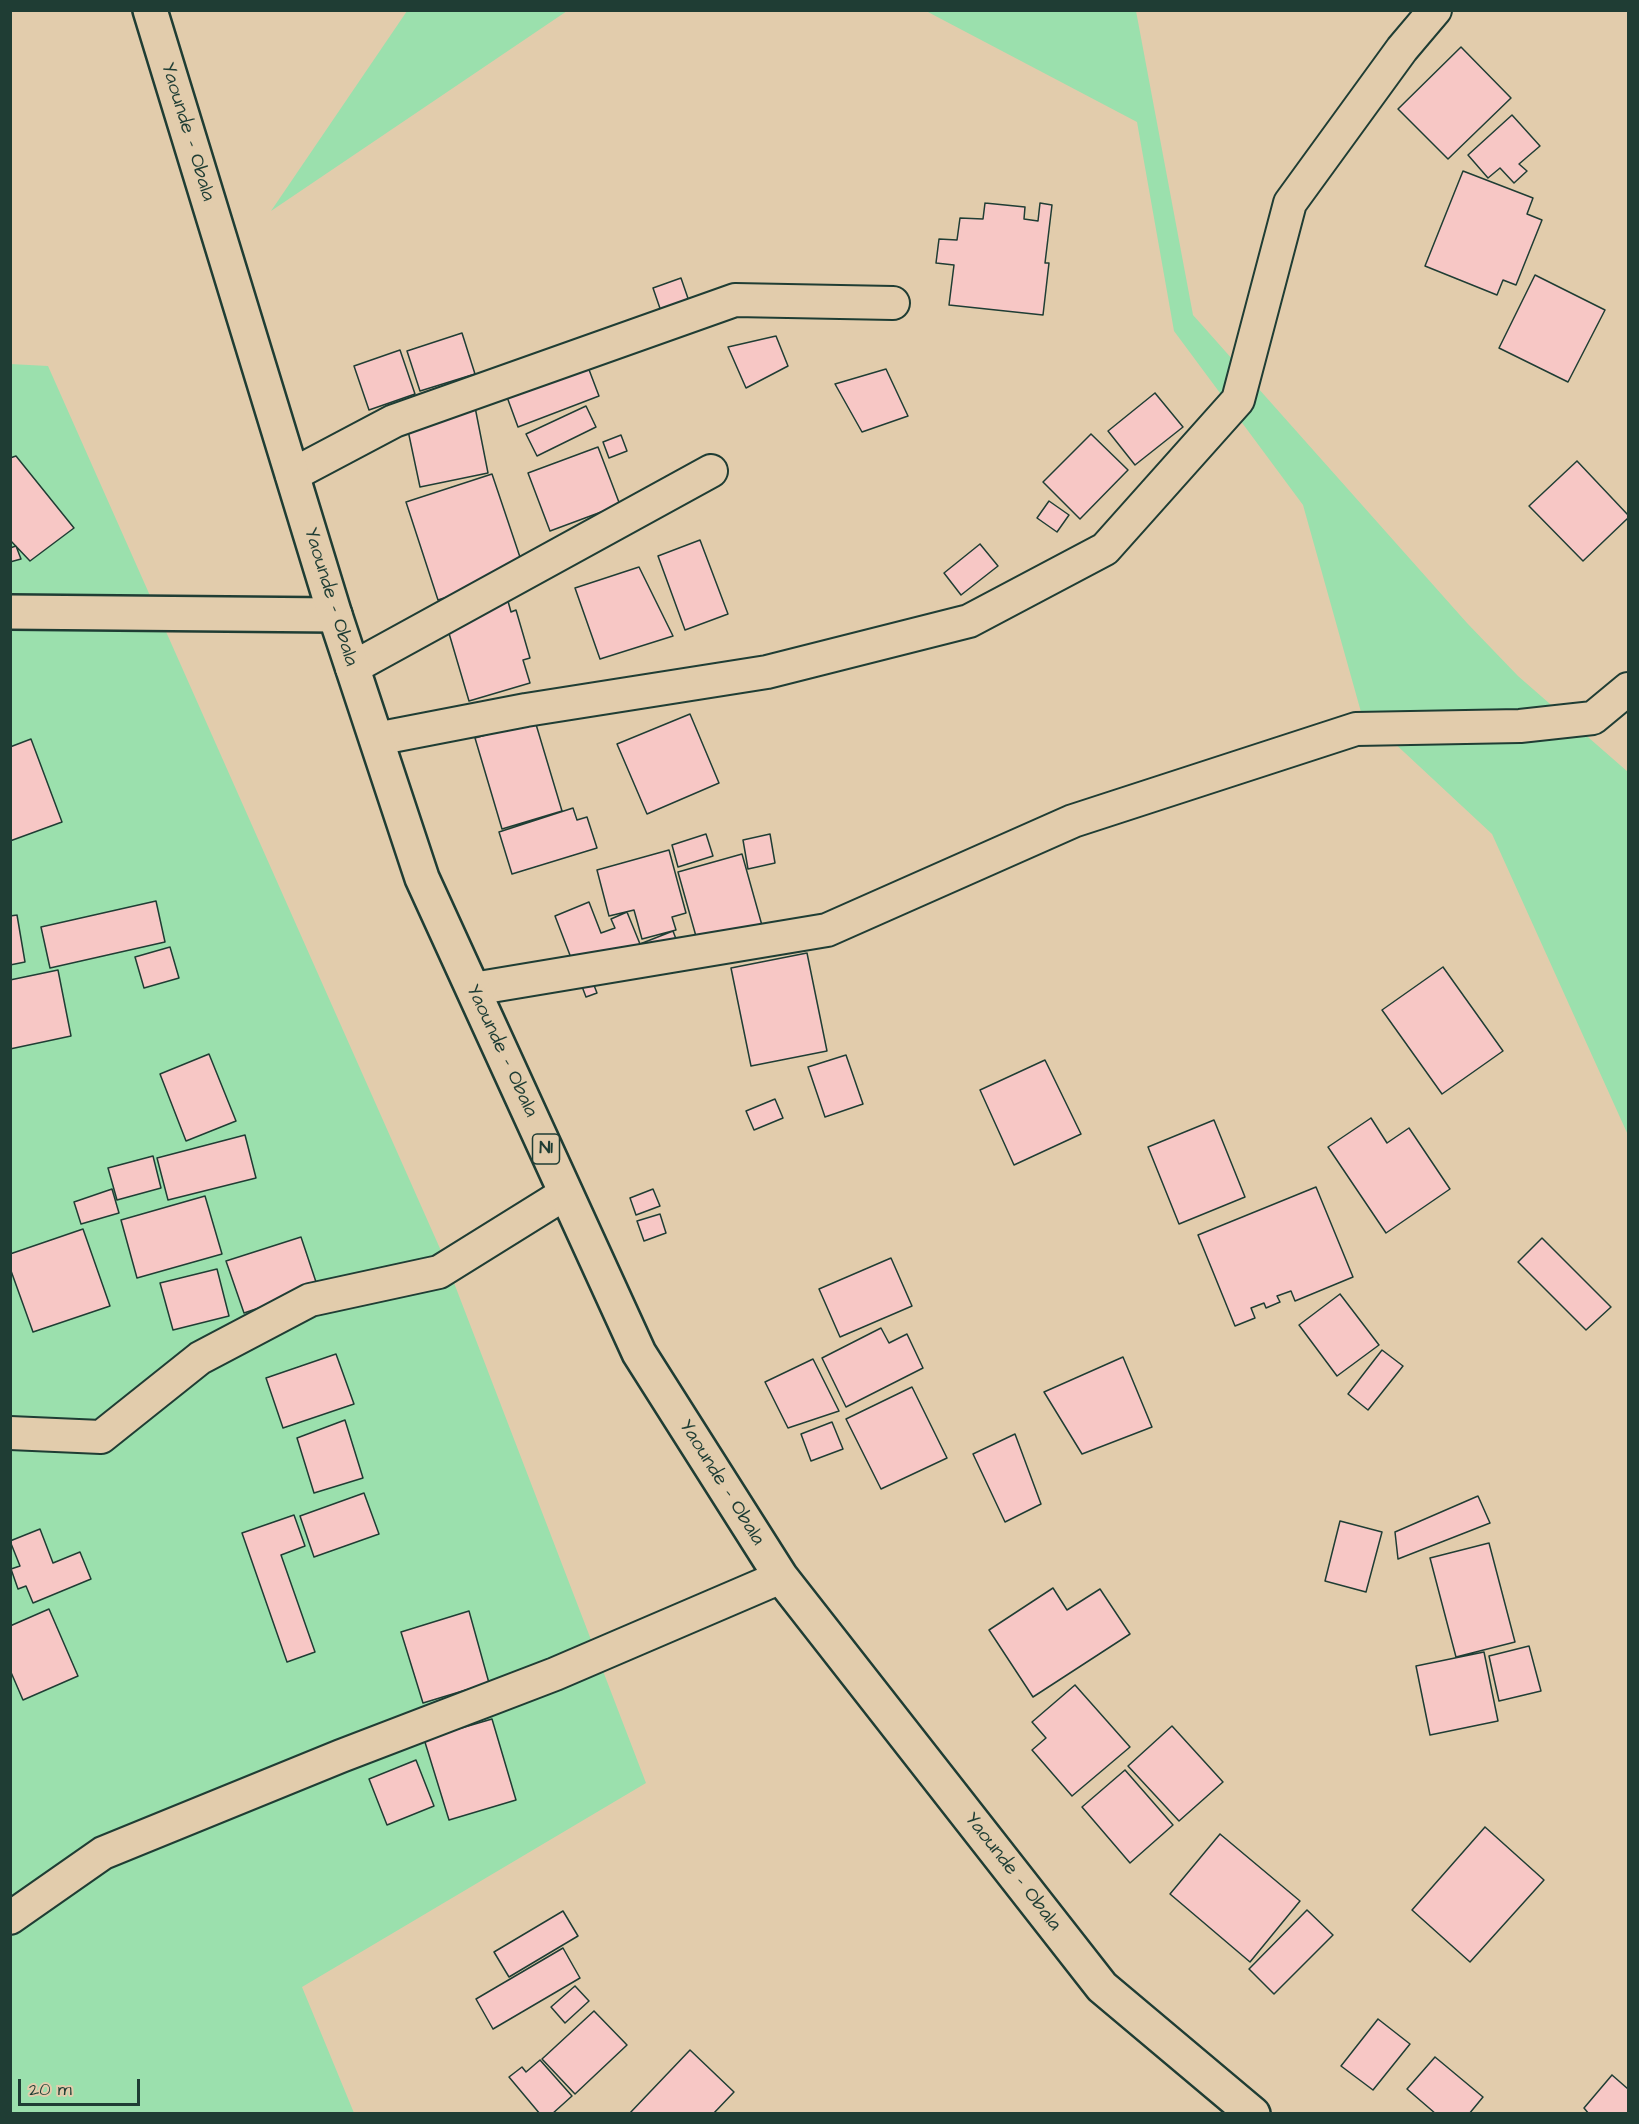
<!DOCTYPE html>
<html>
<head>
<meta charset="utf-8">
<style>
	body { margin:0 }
	#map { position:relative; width:1639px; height:2124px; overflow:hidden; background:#e2ccac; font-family:"Architects Daughter",sans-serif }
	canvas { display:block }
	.frame { position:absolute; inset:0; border:12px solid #1f3d34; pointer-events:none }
	.scale { position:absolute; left:18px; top:2079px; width:122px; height:27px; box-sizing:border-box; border:3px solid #1f3d34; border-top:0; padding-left:8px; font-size:18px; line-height:21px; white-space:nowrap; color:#1f3d34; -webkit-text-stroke:4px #e2ccac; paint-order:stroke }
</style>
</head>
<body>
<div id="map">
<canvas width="1639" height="2124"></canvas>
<div class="frame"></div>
<div class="scale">20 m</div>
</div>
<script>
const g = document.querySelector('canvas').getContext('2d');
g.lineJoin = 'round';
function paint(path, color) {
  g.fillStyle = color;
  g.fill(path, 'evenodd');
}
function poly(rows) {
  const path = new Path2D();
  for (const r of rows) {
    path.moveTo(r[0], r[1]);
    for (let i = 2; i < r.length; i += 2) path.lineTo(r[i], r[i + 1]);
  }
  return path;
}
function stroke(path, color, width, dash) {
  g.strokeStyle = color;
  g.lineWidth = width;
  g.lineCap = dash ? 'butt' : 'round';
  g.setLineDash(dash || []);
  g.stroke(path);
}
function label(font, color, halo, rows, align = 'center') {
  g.font = font + ' "Architects Daughter",sans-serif';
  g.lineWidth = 6;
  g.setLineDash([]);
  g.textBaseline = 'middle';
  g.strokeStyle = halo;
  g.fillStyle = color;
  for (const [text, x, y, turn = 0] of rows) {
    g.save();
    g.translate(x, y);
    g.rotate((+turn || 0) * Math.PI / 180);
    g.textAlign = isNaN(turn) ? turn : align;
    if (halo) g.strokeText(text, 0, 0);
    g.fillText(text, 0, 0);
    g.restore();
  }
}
paint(poly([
	[407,11,567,11,271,211],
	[926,11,1136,11,1193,315,1467,623,1518,676,1628,772,1628,1135,1492,834,1361,712,1303,505,1174,331,1137,122],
	[10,364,48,366,446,1262,646,1783,302,1987,354,2113,11,2113]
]), '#9be0ad');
const building = poly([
	[1461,47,1511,98,1448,159,1398,109,1461,47],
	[1512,115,1540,146,1519,164,1527,171,1514,183,1500,168,1488,178,1468,155,1512,115],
	[1463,171,1533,198,1527,214,1542,220,1516,285,1503,280,1497,295,1425,266,1463,171],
	[985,203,1025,207,1024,219,1038,221,1040,203,1052,205,1045,263,1049,263,1043,315,949,305,954,265,936,263,939,239,957,240,960,218,983,219,985,203],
	[1535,275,1605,310,1568,382,1499,348,1535,275],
	[681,278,692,310,664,320,653,288,681,278],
	[462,333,475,374,420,391,407,351,462,333],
	[776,336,788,366,746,388,728,347,776,336],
	[400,350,415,394,369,410,354,366,400,350],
	[588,367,599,396,518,427,507,397,588,367],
	[886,369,908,416,862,432,835,384,886,369],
	[1155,393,1183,427,1135,465,1108,431,1155,393],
	[586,406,596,427,537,456,526,434,586,406],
	[475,407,488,473,420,487,406,421,475,407],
	[1091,434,1128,470,1080,519,1043,482,1091,434],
	[621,435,627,451,609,458,603,442,621,435],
	[598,447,620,505,550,531,528,473,598,447],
	[16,456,74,528,30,561,10,540,10,458,16,456],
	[1577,461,1628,515,1628,518,1583,561,1529,506,1577,461],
	[492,474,525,572,438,600,406,502,492,474],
	[1049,501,1069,515,1057,532,1037,518,1049,501],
	[700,540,728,614,685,630,658,556,700,540],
	[980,544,998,566,961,595,944,573,980,544],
	[16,546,21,559,10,562,10,548,16,546],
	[639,567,673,636,600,659,575,588,639,567],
	[506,594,511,612,516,610,530,658,523,660,530,683,469,701,443,613,506,594],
	[690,714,719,783,647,814,617,744,690,714],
	[535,721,562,811,502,829,475,738,535,721],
	[31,739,62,822,10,841,10,747,31,739],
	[573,808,577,820,587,817,597,848,512,874,499,832,573,808],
	[706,834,713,856,678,867,672,845,706,834],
	[770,834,775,863,748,869,743,840,770,834],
	[669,850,686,913,672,917,676,930,642,939,634,910,609,916,597,870,669,850],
	[742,854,763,929,699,947,678,872,742,854],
	[156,901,165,942,50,968,41,927,156,901],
	[589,902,601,933,615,928,611,919,627,912,640,944,673,931,679,947,590,975,597,993,586,997,555,916,589,902],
	[17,915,25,962,10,965,10,916,17,915],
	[170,947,179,978,144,988,135,957,170,947],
	[807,953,827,1051,751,1066,731,968,807,953],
	[1443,967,1503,1051,1442,1094,1382,1010,1443,967],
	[58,970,71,1036,10,1049,10,980,58,970],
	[209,1054,236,1121,186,1141,160,1074,209,1054],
	[846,1055,863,1104,825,1117,808,1067,846,1055],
	[1045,1060,1081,1134,1014,1165,980,1090,1045,1060],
	[775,1099,783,1118,754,1130,746,1111,775,1099],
	[1371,1118,1387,1143,1409,1128,1450,1189,1386,1233,1328,1147,1371,1118],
	[1214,1120,1245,1197,1179,1224,1148,1147,1214,1120],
	[245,1135,256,1178,168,1200,157,1158,245,1135],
	[153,1156,161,1188,117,1200,108,1168,153,1156],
	[1316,1187,1353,1277,1295,1301,1291,1291,1277,1296,1280,1302,1266,1308,1264,1303,1251,1308,1255,1318,1235,1326,1198,1235,1316,1187],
	[112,1189,119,1213,81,1224,74,1202,112,1189],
	[653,1189,660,1206,636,1215,630,1198,653,1189],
	[205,1196,222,1254,137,1278,121,1220,205,1196],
	[660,1214,666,1233,644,1241,637,1221,660,1214],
	[83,1229,110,1306,33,1332,10,1268,10,1254,83,1229],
	[301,1237,318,1288,244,1313,226,1261,301,1237],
	[1542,1238,1611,1307,1586,1330,1518,1262,1542,1238],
	[891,1258,912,1306,840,1337,819,1289,891,1258],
	[217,1269,229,1316,173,1330,160,1283,217,1269],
	[1340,1294,1379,1345,1337,1376,1299,1325,1340,1294],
	[881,1328,889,1343,907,1334,923,1368,846,1407,822,1358,881,1328],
	[1382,1350,1403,1366,1368,1410,1348,1394,1382,1350],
	[336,1354,354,1404,283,1428,266,1378,336,1354],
	[1123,1357,1152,1427,1082,1454,1044,1392,1123,1357],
	[813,1359,839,1411,788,1428,765,1382,813,1359],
	[912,1387,947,1458,881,1489,846,1419,912,1387],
	[345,1420,363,1478,314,1493,297,1438,345,1420],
	[832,1422,843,1449,811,1461,801,1434,832,1422],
	[1015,1434,1041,1504,1005,1522,973,1454,1015,1434],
	[364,1493,379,1534,314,1557,300,1516,364,1493],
	[1478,1496,1490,1523,1398,1559,1395,1532,1478,1496],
	[294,1515,305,1546,281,1555,315,1652,287,1662,242,1533,294,1515],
	[1340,1521,1382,1532,1366,1592,1325,1581,1340,1521],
	[40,1529,53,1563,80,1552,91,1579,33,1603,26,1586,18,1589,11,1569,20,1566,10,1541,40,1529],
	[1489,1543,1515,1642,1456,1657,1430,1558,1489,1543],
	[1053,1588,1067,1610,1100,1589,1130,1634,1033,1697,989,1630,1053,1588],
	[49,1609,78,1676,23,1700,10,1670,10,1626,49,1609],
	[469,1611,489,1683,423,1703,401,1632,469,1611],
	[1529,1646,1541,1691,1499,1701,1489,1656,1529,1646],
	[1484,1652,1498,1721,1430,1735,1416,1666,1484,1652],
	[1075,1685,1130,1747,1072,1796,1032,1750,1046,1738,1032,1722,1075,1685],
	[492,1719,516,1800,449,1820,424,1739,492,1719],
	[1172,1726,1223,1782,1179,1821,1128,1766,1172,1726],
	[416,1760,434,1806,387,1825,369,1779,416,1760],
	[1125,1770,1173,1825,1130,1863,1082,1807,1125,1770],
	[1485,1827,1544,1880,1470,1962,1412,1910,1485,1827],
	[1220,1834,1300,1901,1250,1962,1170,1894,1220,1834],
	[1307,1910,1333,1935,1274,1994,1249,1969,1307,1910],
	[563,1911,578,1936,509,1977,494,1952,563,1911],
	[563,1948,580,1978,493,2029,476,1999,563,1948],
	[575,1986,589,2001,565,2023,551,2007,575,1986],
	[594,2011,627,2045,575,2094,542,2059,594,2011],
	[1378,2019,1410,2044,1373,2090,1341,2066,1378,2019],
	[690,2050,734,2092,713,2114,629,2114,690,2050],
	[1435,2057,1483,2097,1469,2114,1436,2114,1407,2089,1435,2057],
	[540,2060,572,2096,552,2114,540,2114,509,2077,522,2067,526,2072,540,2060],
	[1612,2075,1628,2089,1628,2114,1589,2114,1584,2108,1612,2075]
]);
paint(building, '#f7c7c5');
stroke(building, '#1f3d34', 1.5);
const minor = poly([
	[292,475,394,421,735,300,893,303],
	[352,668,711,471],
	[376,739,526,710,767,672,969,621,1105,549,1238,400,1290,203,1402,49,1435,10],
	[473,989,827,930,1073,821,1356,729,1520,726,1593,718,1628,689],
	[10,1433,101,1437,200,1358,310,1300,439,1272,566,1193],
	[10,1918,103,1853,341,1756,555,1674,781,1577]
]);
const tertiary = poly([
	[10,612,335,615]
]);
const trunk = poly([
	[150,10,335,615,422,878,639,1353,781,1577,1102,1987,1253,2114]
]);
stroke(minor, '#1f3d34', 36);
stroke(tertiary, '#1f3d34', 38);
stroke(trunk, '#1f3d34', 38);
stroke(minor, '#e2ccac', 32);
stroke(tertiary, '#e2ccac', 33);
stroke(trunk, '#e2ccac', 33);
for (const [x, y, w] of [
	[546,1149,27]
]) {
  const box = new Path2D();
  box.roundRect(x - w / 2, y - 15, w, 30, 4.5);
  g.fillStyle = '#e2ccac';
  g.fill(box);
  stroke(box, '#1f3d34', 1.5);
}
label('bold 18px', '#1f3d34', null, [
	["N1",546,1149]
]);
label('20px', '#1f3d34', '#e2ccac', [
	["Yaounde - Obala",187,132,73],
	["Yaounde - Obala",330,597,73],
	["Yaounde - Obala",501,1051,65],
	["Yaounde - Obala",721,1483,58],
	["Yaounde - Obala",1012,1872,52]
]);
</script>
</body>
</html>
